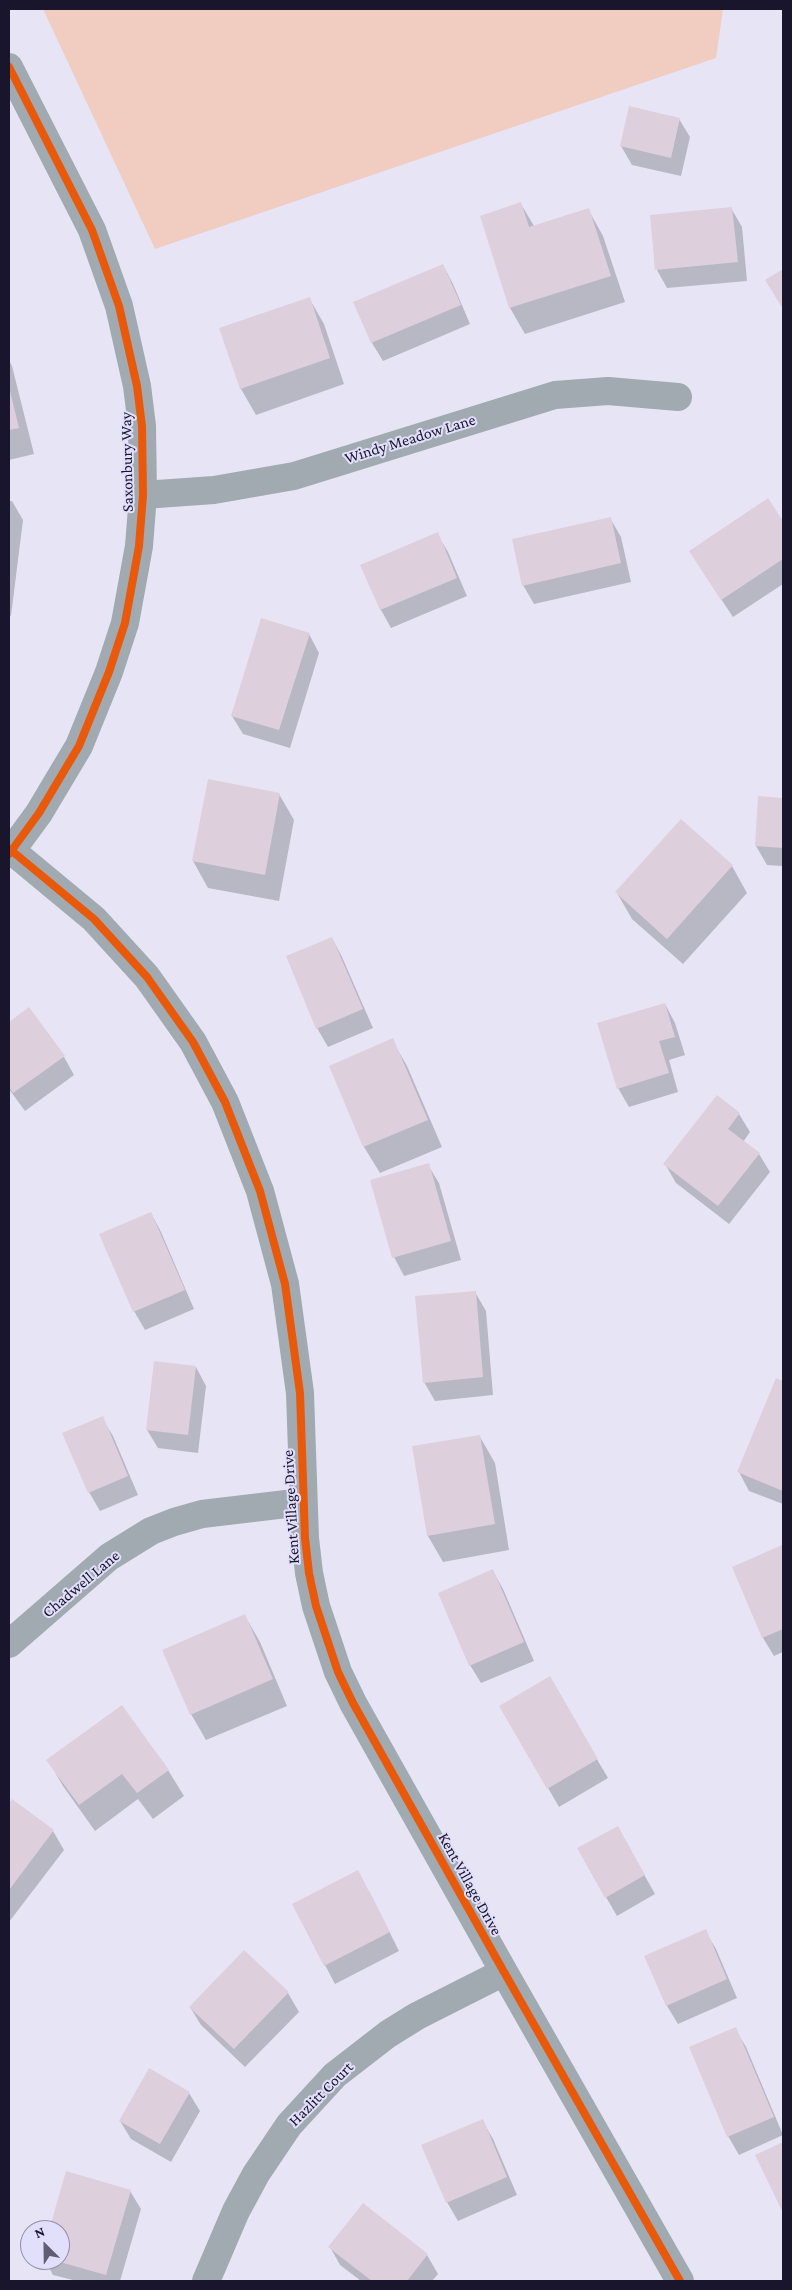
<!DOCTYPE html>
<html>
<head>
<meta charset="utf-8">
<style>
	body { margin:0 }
	#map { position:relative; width:792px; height:2290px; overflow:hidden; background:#e7e5f5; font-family:"Crimson Pro",serif }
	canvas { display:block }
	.frame { position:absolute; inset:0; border:10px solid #19152d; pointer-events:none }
	.north { position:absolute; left:20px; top:2220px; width:50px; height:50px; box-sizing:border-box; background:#e2dffb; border:1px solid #928ea9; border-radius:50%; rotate:337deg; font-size:14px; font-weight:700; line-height:20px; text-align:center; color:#19152d }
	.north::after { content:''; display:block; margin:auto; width:18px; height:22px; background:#615e73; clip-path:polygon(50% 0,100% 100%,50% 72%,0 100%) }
</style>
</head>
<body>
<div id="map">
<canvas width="792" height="2290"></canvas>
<div class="frame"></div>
<div class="north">N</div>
</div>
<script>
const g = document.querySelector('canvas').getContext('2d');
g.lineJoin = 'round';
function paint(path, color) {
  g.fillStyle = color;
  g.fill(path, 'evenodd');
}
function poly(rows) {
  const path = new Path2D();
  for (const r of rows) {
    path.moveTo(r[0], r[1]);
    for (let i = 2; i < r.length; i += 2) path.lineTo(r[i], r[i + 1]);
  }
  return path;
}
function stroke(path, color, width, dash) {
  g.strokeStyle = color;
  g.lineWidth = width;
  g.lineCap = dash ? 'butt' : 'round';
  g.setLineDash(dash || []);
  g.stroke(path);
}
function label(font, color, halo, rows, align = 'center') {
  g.font = font + ' "Crimson Pro",serif';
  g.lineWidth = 4;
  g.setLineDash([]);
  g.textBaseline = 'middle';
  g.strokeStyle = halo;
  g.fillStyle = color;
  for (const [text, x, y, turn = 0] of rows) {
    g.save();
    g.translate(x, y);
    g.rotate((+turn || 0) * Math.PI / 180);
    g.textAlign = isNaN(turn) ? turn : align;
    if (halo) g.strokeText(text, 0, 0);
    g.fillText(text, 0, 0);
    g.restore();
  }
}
paint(poly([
	[43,9,723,9,716,58,155,249]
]), '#f1cdc1');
paint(poly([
	[630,108,679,119,690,137,681,176,632,165,621,146],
	[521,204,534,226,588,209,603,236,625,302,525,334,510,308,482,216],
	[731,208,742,227,747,281,667,288,657,270],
	[443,265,453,284,470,324,383,361,372,343,355,303],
	[309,298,324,324,344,384,256,415,241,389],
	[9,360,12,366,34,454,9,460],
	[768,500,783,523,783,584,733,617,701,569],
	[9,501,12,501,23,520,11,616,9,615],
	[610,518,621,537,631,582,534,604,523,585],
	[437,534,448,552,467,596,391,628,381,610,362,566],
	[309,634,319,653,290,748,243,734,232,716],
	[209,781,279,794,294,820,279,901,208,888,193,861],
	[759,798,783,799,783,866,767,865,756,846],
	[681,821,732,866,747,893,683,964,632,919,617,893],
	[332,938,342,957,373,1028,328,1047,317,1028],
	[665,1004,675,1023,685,1055,669,1060,678,1092,629,1107,618,1088],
	[29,1009,64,1057,74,1075,25,1111,9,1089,9,1023],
	[392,1040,407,1066,442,1147,380,1173,364,1147,330,1066],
	[739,1114,750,1132,743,1142,759,1154,770,1172,729,1224,676,1183,665,1164],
	[428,1165,439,1183,461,1260,404,1276,394,1257],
	[151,1213,161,1232,194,1309,145,1330,134,1311],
	[475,1292,486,1311,493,1395,435,1401,424,1382],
	[196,1367,206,1386,198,1453,158,1448,147,1430],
	[777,1380,783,1382,783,1504,749,1491,739,1472],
	[102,1418,113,1436,138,1495,100,1511,89,1492],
	[480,1437,495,1463,509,1550,443,1562,428,1536],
	[781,1547,783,1550,783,1652,774,1656,763,1638,733,1567],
	[493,1571,503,1589,534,1661,481,1683,470,1665],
	[245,1616,260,1642,287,1706,206,1740,191,1714],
	[549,1678,608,1778,559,1807,501,1706],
	[48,1760,168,1770,184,1796,153,1819,138,1799,95,1831,63,1786],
	[12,1801,53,1831,64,1850,9,1922,9,1806],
	[628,1846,655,1894,617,1916,606,1897],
	[369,1891,399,1951,335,1984,325,1965],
	[705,1931,716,1949,737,1998,678,2024,667,2006,646,1957],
	[244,1951,288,1993,299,2012,245,2067,201,2025,190,2007],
	[735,2029,746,2047,783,2135,739,2155,728,2136],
	[189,2093,200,2111,171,2162,131,2139,120,2121],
	[482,2120,493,2139,517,2195,458,2221,447,2202],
	[783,2143,783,2210,757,2156],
	[130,2191,141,2209,120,2281,77,2281,53,2275,45,2260,60,2260,60,2230,50,2230],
	[363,2205,427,2255,438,2274,432,2281,361,2281,340,2265,330,2247]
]), '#0003');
paint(poly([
	[629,106,680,118,671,158,620,146],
	[521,202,529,227,589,208,611,276,509,308,480,216],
	[732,207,738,262,655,270,650,215],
	[443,264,461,305,371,343,353,302],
	[783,269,783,309,765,280],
	[310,297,330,358,240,389,219,328],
	[9,387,19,428,9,430],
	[768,498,783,521,783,559,721,600,689,551],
	[611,517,621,563,522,586,512,539],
	[438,532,457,578,380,610,360,565],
	[261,618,310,633,279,730,231,716],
	[208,779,280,793,265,875,192,861],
	[758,796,783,798,783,848,755,846],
	[681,819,733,865,667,939,615,892],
	[332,937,363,1009,316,1029,286,956],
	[665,1003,675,1037,659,1041,669,1073,617,1089,597,1023],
	[29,1007,65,1056,13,1093,9,1087,9,1022],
	[393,1038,428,1120,363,1147,329,1066],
	[717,1095,740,1113,728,1129,760,1153,718,1206,663,1164],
	[429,1163,451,1241,392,1258,370,1180],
	[151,1212,185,1290,133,1312,99,1234],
	[476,1291,483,1377,423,1383,415,1296],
	[154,1361,196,1366,188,1435,146,1430],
	[776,1378,783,1381,783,1491,737,1472],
	[103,1416,128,1476,88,1493,62,1433],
	[480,1435,495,1524,427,1536,412,1446],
	[782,1545,783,1629,762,1638,732,1567],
	[493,1569,524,1642,469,1666,438,1593],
	[245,1614,273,1679,190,1715,162,1650],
	[550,1676,598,1759,547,1789,499,1706],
	[122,1705,169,1770,137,1793,122,1774,79,1805,46,1760],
	[12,1799,54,1830,9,1890,9,1804],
	[618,1826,645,1875,605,1898,577,1848],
	[358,1870,390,1932,324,1966,292,1904],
	[706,1929,727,1979,666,2006,644,1956],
	[244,1950,289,1992,234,2049,189,2007],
	[736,2027,774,2117,727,2137,689,2047],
	[149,2068,190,2092,160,2144,119,2121],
	[483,2119,507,2177,446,2203,421,2145],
	[783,2142,783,2213,755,2155],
	[66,2171,131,2190,106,2275,60,2262,60,2230,49,2230],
	[363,2203,428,2254,407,2281,372,2281,328,2247]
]), '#decfdd');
stroke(poly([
	[9,67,92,230,119,306,137,386,142,426,143,495,139,546,125,623,109,672,79,746,39,813,9,854],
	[143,495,214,490,294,476,555,395,608,391,678,397],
	[12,851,94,919,147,977,193,1042,225,1102,260,1191,285,1284,300,1393,305,1538,309,1573,316,1606,338,1672,353,1703,504,1972,680,2281],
	[9,1644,109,1557,151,1531,174,1522,202,1514,303,1502],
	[206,2281,236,2211,256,2174,289,2125,335,2075,388,2034,417,2016,504,1972]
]), '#a0aab0', 28);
stroke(poly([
	[9,67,92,230,119,306,137,386,142,426,143,495,139,546,125,623,109,672,79,746,39,813,9,854],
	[12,851,94,919,147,977,193,1042,225,1102,260,1191,285,1284,300,1393,305,1538,309,1573,316,1606,338,1672,353,1703,504,1972,680,2281]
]), '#e8590c', 8);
label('16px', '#19152d', '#e2dffb', [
	["Windy Meadow Lane",410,439,-17],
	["Saxonbury Way",127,462,-91],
	["Kent Village Drive",291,1507,-93],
	["Chadwell Lane",81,1584,-40],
	["Kent Village Drive",470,1884,61],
	["Hazlitt Court",321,2094,-45]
]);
</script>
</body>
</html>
